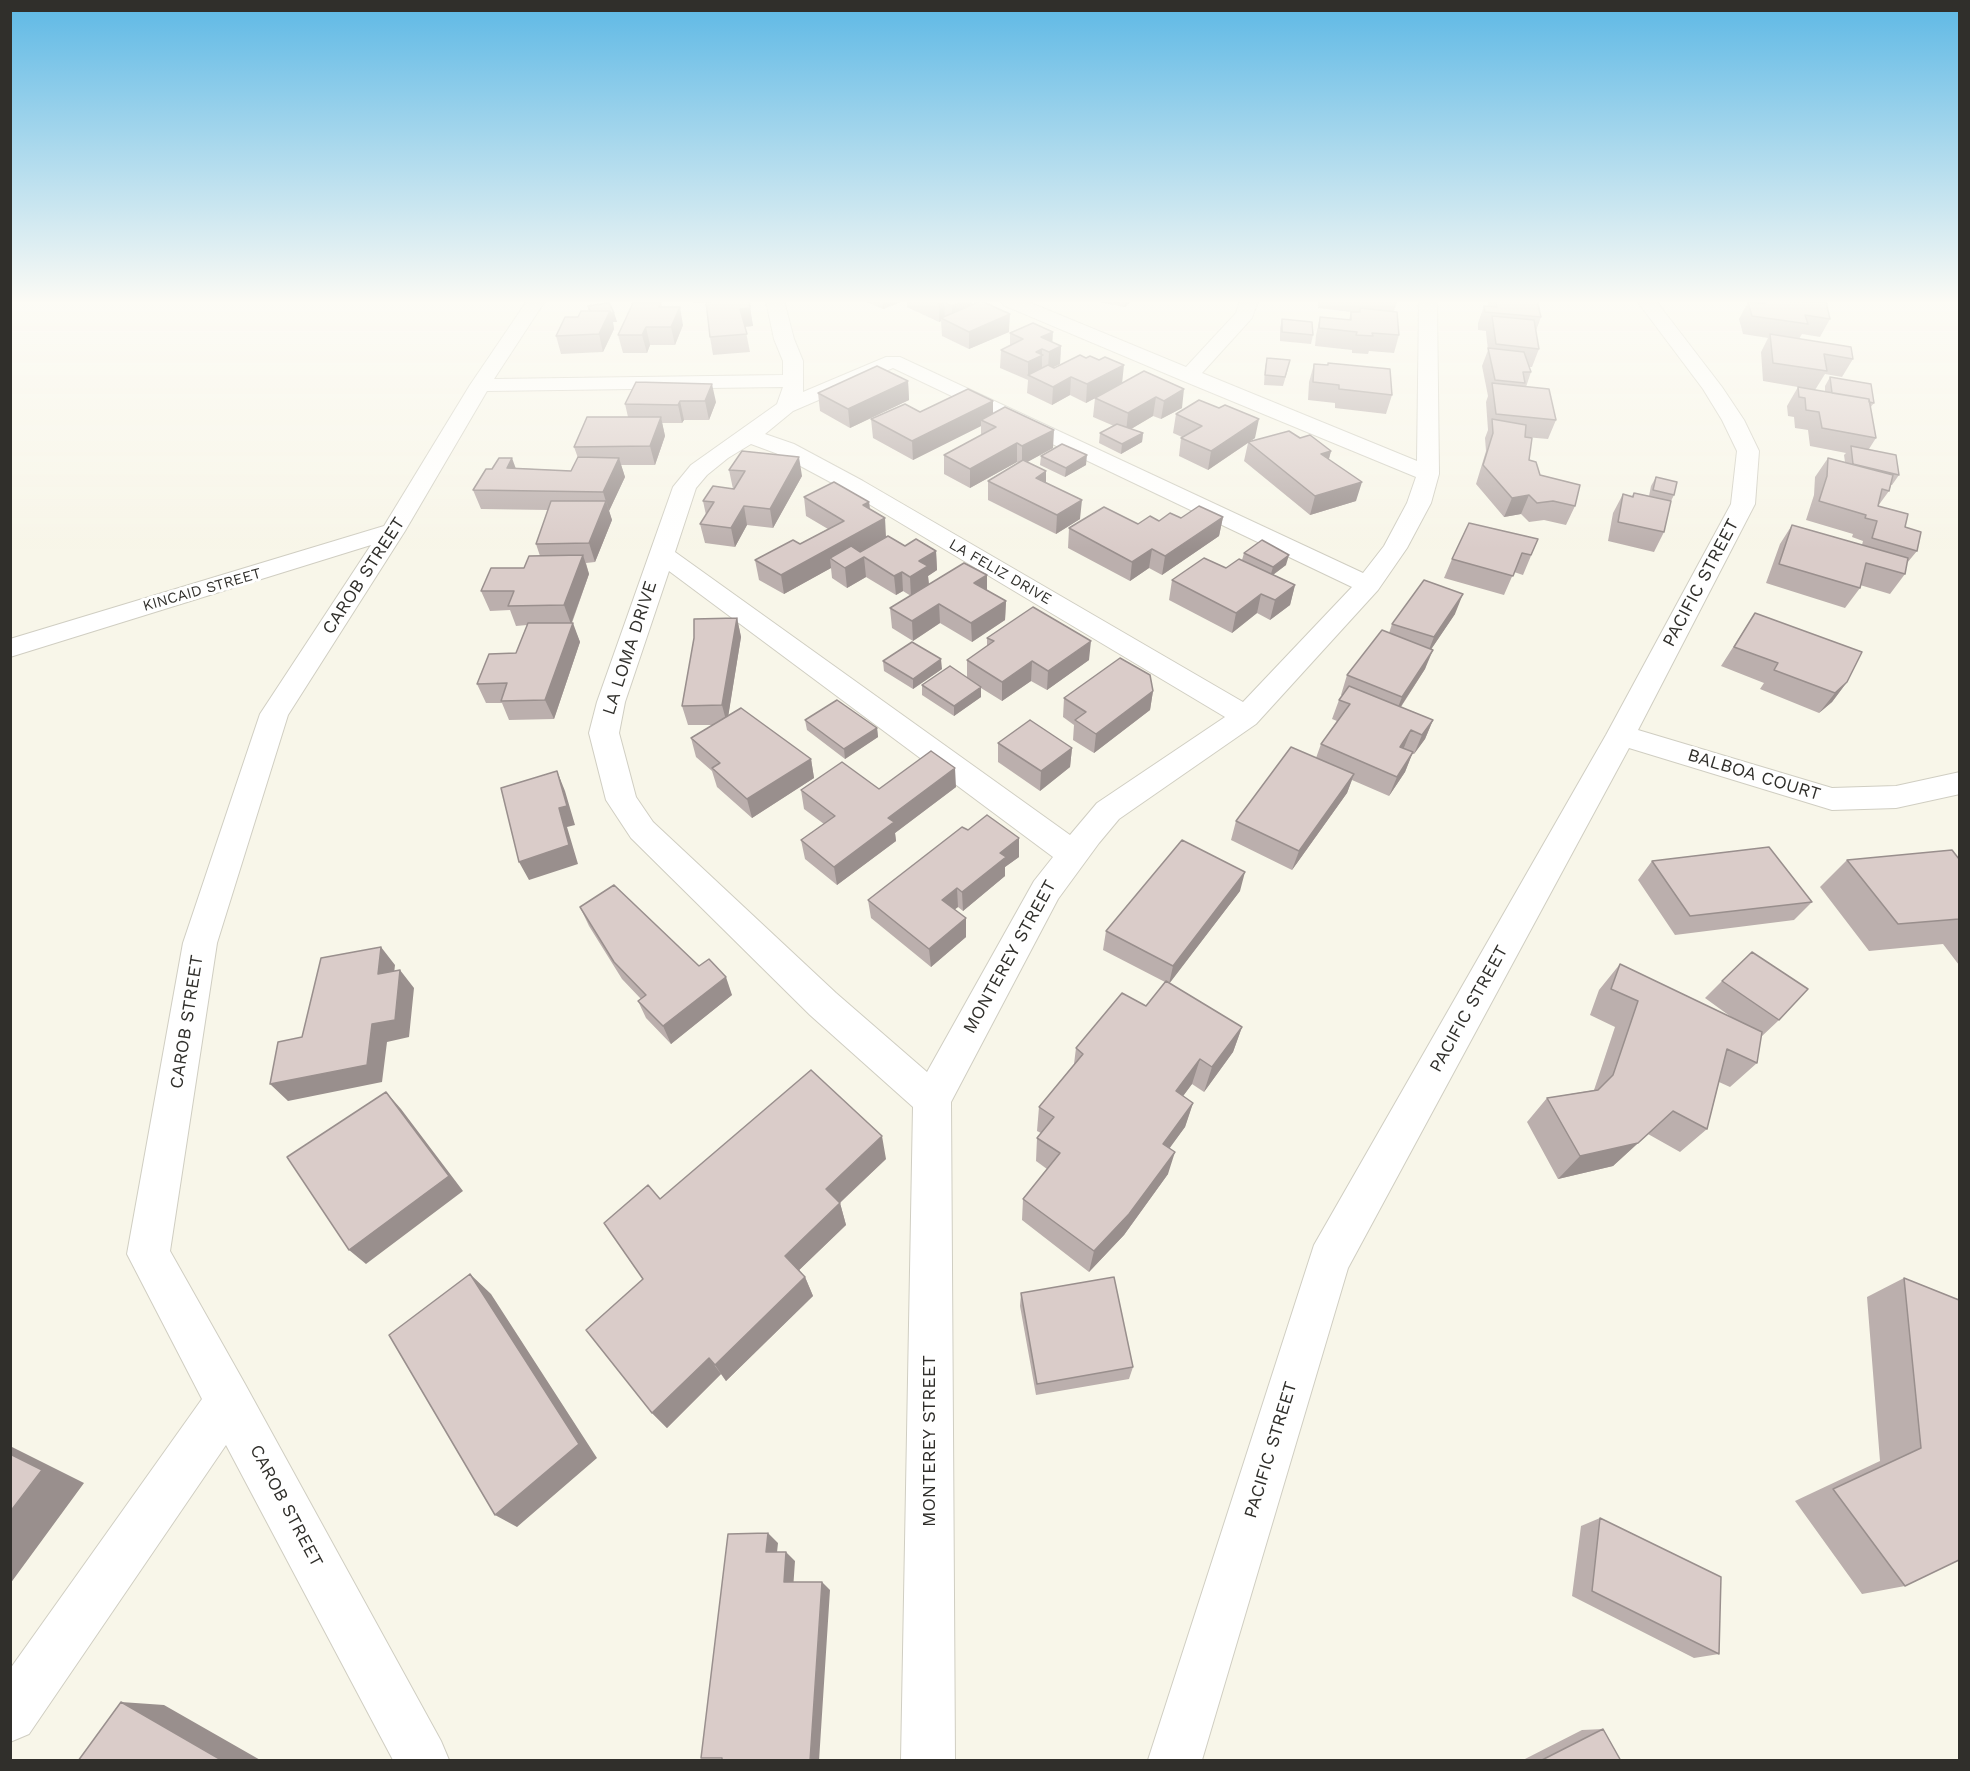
<!DOCTYPE html>
<html>
<head>
<meta charset="utf-8">
<style>
	body { margin:0 }
	#map { position:relative; width:1970px; height:1771px; overflow:hidden; background:#f8f6e9; font-family:"Work Sans",sans-serif }
	canvas { display:block }
	.frame { position:absolute; inset:0; border:12px solid #302f2b; pointer-events:none }
</style>
</head>
<body>
<div id="map">
<canvas width="1970" height="1771"></canvas>
<div class="frame"></div>
</div>
<script>
const g = document.querySelector('canvas').getContext('2d');
g.lineJoin = 'round';
function poly(rows) {
  const path = new Path2D();
  for (const r of rows) {
    path.moveTo(r[0], r[1]);
    for (let i = 2; i < r.length; i += 2) path.lineTo(r[i], r[i + 1]);
  }
  return path;
}
function stroke(path, color, width, dash) {
  g.strokeStyle = color;
  g.lineWidth = width;
  g.lineCap = dash ? 'butt' : 'round';
  g.setLineDash(dash || []);
  g.stroke(path);
}
function paint(path, color) {
  g.fillStyle = color;
  g.fill(path, 'evenodd');
}
function label(font, color, halo, rows, align = 'center') {
  g.font = font + ' "Work Sans",sans-serif';
  g.lineWidth = 6;
  g.setLineDash([]);
  g.textBaseline = 'middle';
  g.strokeStyle = halo;
  g.fillStyle = color;
  for (const [text, x, y, turn = 0] of rows) {
    g.save();
    g.translate(x, y);
    g.rotate((+turn || 0) * Math.PI / 180);
    g.textAlign = isNaN(turn) ? turn : align;
    if (halo) g.strokeText(text, 0, 0);
    g.fillText(text, 0, 0);
    g.restore();
  }
}
const minor = poly([
	[527,301,545,301,494,379,783,375,783,361,774,339,766,301,784,301,794,339,803,361,803,392,886,357,900,357,1363,573,1384,546,1407,503,1416,477,1181,380,1003,305,1001,301,1026,301,1186,367,1236,313,1240,301,1258,301,1252,318,1202,373,1417,461,1419,301,1437,301,1439,474,1431,503,1407,548,1378,590,1256,724,1119,819,1099,843,1058,899,951,1102,955,1760,901,1760,913,1107,810,1015,631,838,606,800,589,733,597,702,673,487,691,465,777,404,783,387,487,391,405,531,288,715,217,943,170,1251,245,1384,441,1741,449,1760,393,1760,226,1445,29,1734,10,1742,10,1669,202,1399,127,1254,183,943,260,714,371,545,10,657,10,639,384,526,470,385,527,301],
	[893,368,1352,587,1243,702,863,481,794,444,765,434,793,411,893,368],
	[751,444,778,454,847,491,1225,717,1097,803,1070,835,675,552,696,488,707,475,728,458,751,444],
	[669,571,1053,857,1034,881,927,1072,836,993,653,822,636,797,619,733,625,702,669,571],
	[1637,301,1656,301,1722,387,1744,420,1759,451,1755,504,1638,730,1832,788,1896,786,1960,772,1960,794,1896,808,1832,810,1629,748,1348,1268,1202,1760,1148,1760,1314,1245,1606,735,1731,504,1737,451,1722,420,1703,389,1637,301]
]);
stroke(minor, '#d0cec2', 2);
paint(minor, '#fff');
paint(poly([
	[693,301,749,301,753,326,745,327,750,352,713,355,710,337,706,303,694,303],
	[865,301,903,301,883,309],
	[907,301,972,301,972,305,1009,332,969,349,942,336,941,321,939,322,907,307],
	[1100,301,1131,301,1125,307,1100,302],
	[1319,301,1397,301,1394,311,1399,335,1394,353,1369,351,1368,354,1352,353,1352,350,1315,346,1316,335,1320,317,1349,320,1351,312,1318,308],
	[1489,301,1537,301,1541,317,1536,331,1539,349,1532,367,1529,367,1531,372,1526,387,1556,420,1548,439,1525,437,1529,460,1540,475,1575,506,1566,525,1544,520,1529,522,1521,514,1504,517,1476,484,1486,451,1485,438,1488,430,1486,402,1488,396,1482,366,1488,350,1486,333,1486,331,1478,330,1478,323,1484,306,1488,306],
	[1758,301,1820,301,1830,319,1820,337,1802,334,1799,339,1853,359,1842,377,1825,374,1815,390,1763,381,1761,352,1768,338,1743,334,1739,319,1748,302,1757,303],
	[661,303,662,307,683,325,675,345,650,345,647,353,623,353,618,335],
	[588,306,614,313,617,322,613,322,614,329,603,352,561,354,556,336,578,317,589,311],
	[1282,319,1313,335,1311,344,1280,341,1280,328],
	[1010,333,1052,342,1061,346,1060,364,1053,367,1122,383,1182,408,1161,419,1153,416,1131,429,1143,433,1142,442,1121,454,1099,443,1100,433,1114,426,1093,417,1095,398,1086,403,1070,395,1052,405,1027,393,1028,380,1000,368,1001,350,1010,345],
	[1267,358,1288,369,1283,386,1264,385,1265,367],
	[1314,364,1392,395,1386,414,1335,408,1335,403,1308,400,1309,382],
	[1830,377,1874,403,1870,408,1876,438,1869,449,1899,475,1892,485,1891,485,1889,491,1878,506,1905,527,1917,551,1907,563,1905,574,1890,594,1860,585,1860,588,1845,608,1766,583,1780,544,1792,525,1862,545,1863,541,1852,537,1853,534,1806,520,1814,495,1815,477,1828,458,1845,462,1844,455,1846,453,1810,446,1808,430,1795,428,1794,417,1788,416,1787,406,1798,387,1825,392,1825,386],
	[908,381,909,400,850,428,820,411,818,393],
	[636,382,716,402,709,420,684,420,682,423,662,423,665,436,655,465,621,465,625,477,609,511,612,520,595,562,586,563,589,574,572,623,580,642,554,719,509,720,502,703,486,703,477,684,516,653,527,625,516,626,510,610,490,611,481,591,524,568,540,556,536,544,548,510,481,509,473,490,516,468,571,471,578,458,574,447,628,417,625,404],
	[993,401,993,413,1053,448,1027,462,1046,471,1046,483,1080,519,1056,534,988,500,988,481,1018,463,1017,462,970,488,944,474,944,455,981,436,981,426,913,460,873,438,871,419],
	[1176,414,1255,438,1249,442,1300,438,1331,451,1329,459,1356,501,1310,515,1244,461,1248,443,1208,470,1179,456,1181,438,1182,437,1173,433],
	[1041,456,1086,465,1065,477,1040,465],
	[729,470,802,476,773,528,747,525,735,547,705,543,700,524,706,515,703,501,733,489],
	[1656,477,1674,495,1671,501,1664,532,1654,552,1608,541,1613,513,1623,494,1632,496,1634,493,1649,496,1651,486],
	[804,497,869,502,870,509,886,537,859,552,905,546,936,551,937,570,928,576,929,584,987,575,987,590,1006,601,1005,620,972,642,940,623,913,641,892,628,890,608,911,596,903,591,896,595,866,577,847,588,832,578,831,568,784,594,759,580,755,560,800,544,828,529,806,516],
	[1223,517,1219,536,1162,575,1149,568,1130,581,1068,548,1069,528,1138,524,1181,518],
	[1538,539,1523,575,1514,572,1504,595,1444,578,1452,559],
	[1244,553,1286,565,1273,575,1295,585,1290,605,1270,620,1257,613,1232,633,1169,600,1172,580,1226,568,1242,560],
	[1755,613,1847,682,1832,702,1819,713,1760,689,1764,683,1721,666],
	[1455,614,1431,649,1425,669,1401,707,1433,720,1425,739,1414,754,1412,754,1405,772,1389,796,1352,780,1347,793,1292,870,1231,840,1236,821,1316,758,1321,744,1337,721,1332,719,1339,700,1342,695,1341,695,1347,675,1389,633,1392,624],
	[737,618,741,637,728,716,811,759,814,778,752,818,717,787,712,771,696,757,691,738,713,725,688,725,682,706],
	[987,638,1089,660,1047,690,1031,681,1002,701,981,688,981,697,954,716,922,695,922,685,967,677,967,660,987,646],
	[883,661,942,669,913,689,884,671],
	[1153,691,1150,710,1094,753,1073,740,1074,725,1063,717,1064,698],
	[805,720,877,728,878,737,845,759,807,730],
	[998,743,1072,748,1070,767,1040,791,998,762],
	[956,787,895,833,896,841,837,885,805,859,801,840,824,824,804,809,801,790],
	[968,830,1019,838,1019,857,1005,867,1005,876,963,911,958,907,954,909,966,918,966,937,931,967,871,918,868,900],
	[1959,859,1959,965,1943,944,1869,951,1820,887,1847,860],
	[1652,861,1812,902,1794,920,1675,935,1638,880],
	[1240,891,1169,983,1242,1027,1233,1052,1204,1092,1192,1084,1183,1096,1193,1103,1185,1127,1169,1148,1168,1174,1124,1235,1089,1272,1022,1220,1023,1199,1047,1169,1036,1161,1037,1138,1041,1133,1037,1131,1039,1107,1074,1064,1076,1048,1146,1006,1165,982,1103,950,1106,931],
	[580,907,699,966,732,995,671,1044,646,1018,638,1001,641,999,622,979,589,926],
	[1620,964,1734,1019,1705,998,1722,981,1779,1020,1761,1037,1757,1063,1730,1087,1719,1082,1707,1129,1680,1152,1648,1134,1613,1166,1558,1179,1527,1122,1547,1098,1594,1090,1615,1027,1590,1015,1599,990],
	[886,1159,840,1203,846,1225,799,1270,805,1277,813,1296,726,1381,721,1374,667,1428,652,1413,643,1279,660,1199],
	[1904,1278,1959,1300,1905,1586,1862,1594,1795,1501,1880,1461,1867,1297],
	[1021,1293,1133,1367,1129,1379,1036,1395,1020,1306],
	[1600,1518,1719,1654,1694,1658,1572,1596,1581,1526],
	[1603,1729,1621,1761,1523,1761,1523,1760,1582,1730]
]), '#bbafad');
paint(poly([
	[883,301,903,301,883,309],
	[963,301,972,301,972,315,952,323,952,306],
	[1125,301,1131,301,1125,307],
	[944,302,945,320,941,318,941,321,939,322,939,304],
	[680,307,683,325,675,345,671,327],
	[750,308,753,326,743,327,740,309],
	[610,311,614,313,617,322,613,322,614,329,603,352,599,334],
	[1010,314,1009,332,969,349,969,332],
	[646,327,650,345,647,353,642,335],
	[1053,332,1052,349,1042,349,1042,373,1028,375,1028,380,1028,362,1036,352,1041,337],
	[1061,346,1060,364,1048,370,1049,352],
	[1124,365,1122,384,1086,403,1087,384],
	[1071,377,1070,395,1052,405,1053,387],
	[908,381,909,400,850,428,848,409],
	[712,384,716,402,709,420,705,401],
	[1184,389,1182,408,1161,419,1164,401],
	[1156,397,1153,416,1126,432,1128,413],
	[680,401,684,420,682,423,678,405],
	[993,401,993,419,981,420,981,426,913,460,912,441],
	[661,417,665,436,655,465,650,446],
	[1259,419,1255,438,1208,470,1211,451],
	[1054,430,1053,448,1022,465,1022,446],
	[1143,433,1142,442,1121,454,1122,444],
	[1017,443,1017,462,970,488,970,469],
	[1331,451,1326,469,1321,454],
	[1087,455,1086,465,1065,477,1066,468],
	[799,457,802,476,773,528,770,509],
	[512,458,519,477,507,468],
	[619,458,625,477,609,511,603,492],
	[1046,471,1046,490,1036,478],
	[1362,482,1356,501,1310,515,1315,496],
	[1529,495,1521,514,1504,517,1512,498],
	[1082,500,1080,519,1056,534,1057,515],
	[606,501,612,520,595,562,589,543],
	[869,502,871,521,863,505],
	[744,506,747,525,735,547,731,528],
	[1223,517,1219,536,1162,575,1165,556],
	[885,518,886,537,838,564,830,558,831,568,784,594,781,575],
	[1152,549,1149,568,1130,581,1132,562],
	[936,551,937,570,928,576,929,586,911,596,910,577,919,561],
	[583,555,589,574,571,624,564,605],
	[1289,555,1286,565,1270,577,1273,567],
	[864,557,866,577,847,588,845,568],
	[902,572,903,591,896,595,894,576],
	[987,575,987,595,974,583],
	[1295,585,1290,605,1270,620,1275,600],
	[1261,594,1257,613,1232,633,1236,613],
	[1463,594,1455,614,1426,657,1434,637],
	[1006,601,1005,620,972,642,971,623],
	[939,604,940,623,913,641,912,621],
	[737,618,741,637,727,724,722,705],
	[573,623,580,642,554,719,545,700],
	[1091,641,1089,660,1047,690,1048,671],
	[1433,650,1425,669,1394,717,1402,697],
	[941,659,942,669,913,689,913,679],
	[1032,661,1031,681,1002,701,1002,682],
	[1847,682,1832,702,1819,713,1835,693],
	[981,687,981,697,954,716,954,706],
	[1153,691,1150,710,1094,753,1096,734],
	[1433,720,1425,739,1414,754,1422,735],
	[877,728,878,737,845,759,844,749],
	[1411,730,1403,750,1400,747],
	[1072,748,1070,767,1040,791,1041,771],
	[1413,752,1405,772,1389,796,1397,777],
	[811,759,814,778,752,818,747,799],
	[955,768,956,787,895,833,896,841,837,885,834,867,888,818],
	[557,771,565,791,575,825,567,827,578,864,529,880,519,862,559,808],
	[1354,774,1347,793,1292,870,1299,851],
	[1019,838,1019,857,1005,867,1005,876,963,911,962,892,1000,853],
	[1245,872,1240,891,1169,984,1173,966],
	[957,888,958,907,943,919,942,900],
	[966,918,966,937,931,967,929,949],
	[381,947,395,965,392,992,378,974],
	[400,970,414,988,409,1037,387,1042,382,1082,288,1101,270,1084,372,1024],
	[726,977,732,995,671,1044,663,1026],
	[1242,1027,1233,1052,1204,1092,1212,1067],
	[1200,1059,1192,1084,1169,1115,1176,1091],
	[386,1092,401,1109,463,1191,366,1264,349,1250],
	[1193,1103,1185,1127,1156,1167,1163,1144],
	[1673,1111,1613,1166,1558,1179,1580,1156],
	[882,1136,886,1159,832,1210,826,1189],
	[1175,1152,1168,1174,1124,1235,1089,1272,1094,1251],
	[840,1203,846,1225,793,1276,785,1256],
	[470,1274,491,1294,597,1458,517,1527,495,1515],
	[805,1277,813,1296,726,1381,715,1365],
	[709,1358,721,1374,667,1428,652,1413],
	[10,1446,84,1483,10,1584],
	[768,1533,778,1543,776,1562,766,1552],
	[786,1552,795,1561,793,1590,784,1582],
	[822,1582,830,1590,819,1761,810,1761],
	[121,1702,164,1705,262,1761,223,1761]
]), '#998f8d');
const building = poly([
	[717,301,749,301,750,308,740,309,747,334,710,337,706,302,717,301],
	[932,301,963,301,952,306,944,302,939,304,932,301],
	[981,301,1010,314,969,332,941,318,981,301],
	[1496,301,1537,301,1541,317,1485,312,1484,306,1497,307,1496,301],
	[1764,301,1826,302,1830,319,1805,315,1808,324,1752,316,1748,302,1765,304,1764,301],
	[609,303,614,313,611,313,610,311,590,311,588,306,609,303],
	[633,303,661,303,659,307,680,307,671,327,646,327,642,335,618,335,633,303],
	[1360,308,1397,312,1399,335,1372,333,1373,336,1356,335,1357,332,1319,328,1320,317,1351,320,1351,312,1360,312,1360,308],
	[581,311,610,311,599,334,556,336,565,317,578,317,581,311],
	[1492,316,1534,320,1539,349,1496,344,1492,316],
	[1282,319,1312,322,1313,335,1282,332,1282,319],
	[1033,323,1053,332,1041,337,1061,346,1049,352,1042,349,1036,352,1043,355,1028,362,1001,350,1023,339,1010,333,1033,323],
	[1770,334,1851,347,1853,359,1824,354,1827,371,1773,363,1770,334],
	[1488,348,1524,352,1531,372,1523,372,1525,383,1495,380,1488,348],
	[1080,355,1086,358,1090,356,1099,360,1105,357,1124,365,1087,384,1071,377,1053,387,1028,375,1048,365,1054,368,1080,355],
	[1267,358,1290,360,1285,377,1265,375,1267,358],
	[1328,363,1390,369,1392,395,1339,389,1339,385,1313,382,1314,364,1328,365,1328,363],
	[877,366,908,381,848,409,818,393,877,366],
	[1144,371,1184,389,1164,401,1156,397,1128,413,1095,398,1144,371],
	[1830,377,1871,384,1874,403,1869,402,1869,399,1832,393,1830,377],
	[636,382,712,384,705,401,680,401,678,405,625,404,636,382],
	[1492,383,1549,389,1556,420,1496,414,1492,383],
	[1798,387,1869,399,1876,438,1822,428,1819,412,1806,410,1805,398,1799,397,1798,387],
	[968,389,993,401,912,441,871,419,905,404,920,412,968,389],
	[1199,400,1219,408,1225,405,1259,419,1211,451,1181,438,1202,426,1176,414,1199,400],
	[1005,407,1054,430,1022,446,1017,443,970,469,944,455,996,427,981,420,1005,407],
	[587,417,661,417,650,446,574,447,587,417],
	[1492,419,1526,425,1525,437,1532,438,1529,460,1536,462,1540,475,1580,485,1575,506,1553,501,1537,503,1529,495,1512,498,1483,465,1493,433,1492,419],
	[1117,424,1143,433,1122,444,1100,433,1117,424],
	[1289,431,1300,438,1310,435,1331,451,1321,454,1362,482,1315,496,1248,442,1289,431],
	[1062,444,1087,455,1066,468,1041,456,1062,444],
	[1851,446,1896,455,1899,475,1853,464,1851,446],
	[742,451,799,457,770,509,744,506,731,528,700,524,714,502,703,501,713,486,734,489,745,471,729,470,742,451],
	[578,457,619,458,603,492,473,490,486,469,492,469,499,458,512,458,507,468,571,471,578,457],
	[1828,458,1893,475,1889,491,1882,489,1878,506,1908,514,1905,527,1921,532,1917,551,1872,538,1877,521,1865,518,1866,515,1819,501,1827,476,1828,458],
	[1023,460,1046,471,1036,478,1082,500,1057,515,988,481,1023,460],
	[1656,477,1677,482,1674,495,1653,490,1656,477],
	[834,482,869,502,863,505,885,518,781,575,755,560,793,540,800,544,844,521,804,497,834,482],
	[1634,493,1671,501,1664,532,1618,522,1623,494,1633,497,1634,493],
	[551,501,606,501,589,543,536,544,551,501],
	[1199,506,1223,517,1165,556,1152,549,1132,562,1069,528,1104,507,1138,524,1150,516,1159,521,1170,513,1181,518,1199,506],
	[1469,523,1538,539,1531,555,1522,553,1513,576,1452,559,1469,523],
	[1792,525,1908,558,1905,574,1866,563,1860,588,1779,564,1792,525],
	[888,536,905,546,916,539,936,551,919,561,928,566,910,577,902,572,894,576,864,557,845,568,830,558,851,546,860,552,888,536],
	[1262,540,1289,555,1273,567,1244,553,1262,540],
	[583,555,564,605,508,606,514,591,481,591,491,568,524,568,529,556,583,555],
	[1204,558,1226,568,1239,559,1295,585,1275,600,1261,594,1236,613,1172,580,1204,558],
	[964,563,987,575,974,583,1006,601,971,623,939,604,912,621,890,608,964,563],
	[1424,580,1463,594,1434,637,1392,624,1424,580],
	[1033,607,1091,641,1048,671,1032,661,1002,682,967,660,994,641,987,638,1033,607],
	[1755,613,1862,652,1847,682,1835,693,1774,670,1778,663,1734,647,1755,613],
	[737,618,722,705,682,706,694,638,694,619,737,618],
	[528,623,573,623,545,700,501,701,507,683,477,684,489,654,516,653,528,623],
	[1382,630,1433,650,1402,697,1347,675,1382,630],
	[912,642,941,659,913,679,883,661,912,642],
	[1120,658,1150,675,1153,691,1096,734,1075,720,1086,712,1064,698,1120,658],
	[950,666,981,687,954,706,922,685,950,666],
	[1349,686,1433,720,1422,735,1411,730,1400,747,1413,752,1397,777,1321,744,1350,704,1339,700,1349,686],
	[837,700,877,728,844,749,805,720,837,700],
	[741,708,811,759,747,799,712,768,720,763,691,738,741,708],
	[1030,720,1072,748,1041,771,998,743,1030,720],
	[1291,747,1354,774,1299,851,1236,821,1291,747],
	[931,751,955,768,888,818,894,822,834,867,801,840,835,816,801,790,842,762,879,789,931,751],
	[557,771,567,806,559,808,569,845,519,862,501,788,557,771],
	[987,815,1019,838,1000,853,1006,857,962,892,957,888,942,900,966,918,929,949,868,900,962,827,968,830,987,815],
	[1182,840,1245,872,1173,966,1106,931,1182,840],
	[1769,847,1812,902,1690,916,1652,861,1769,847],
	[1952,850,1959,859,1959,919,1898,924,1847,860,1952,850],
	[614,885,699,966,709,959,726,977,663,1026,638,1001,646,995,614,962,580,907,614,885],
	[381,947,378,974,400,970,395,1020,372,1024,367,1065,270,1084,278,1042,302,1037,321,958,381,947],
	[1752,952,1808,989,1779,1020,1722,981,1752,952],
	[1620,964,1762,1032,1757,1063,1727,1049,1707,1129,1673,1111,1638,1143,1580,1156,1547,1098,1598,1090,1613,1075,1638,1001,1611,989,1620,964],
	[1166,981,1242,1027,1212,1067,1200,1059,1176,1091,1193,1103,1163,1144,1175,1152,1129,1214,1094,1251,1023,1199,1060,1153,1037,1138,1054,1117,1039,1107,1083,1054,1076,1048,1122,993,1146,1006,1166,981],
	[811,1070,882,1136,826,1189,840,1203,785,1256,805,1277,715,1365,709,1358,652,1413,586,1330,643,1279,604,1223,648,1185,660,1199,811,1070],
	[386,1092,449,1176,349,1250,287,1157,386,1092],
	[470,1274,579,1444,495,1515,389,1335,470,1274],
	[1114,1277,1133,1367,1037,1384,1021,1293,1114,1277],
	[1904,1278,1959,1300,1959,1560,1905,1586,1833,1489,1921,1448,1904,1278],
	[10,1454,42,1470,10,1512,10,1454],
	[1600,1518,1721,1577,1719,1654,1592,1591,1600,1518],
	[768,1533,766,1552,786,1552,784,1582,822,1582,810,1761,722,1761,722,1758,701,1758,728,1534,768,1533],
	[121,1702,223,1761,78,1761,121,1702],
	[1603,1729,1621,1761,1543,1761,1542,1760,1603,1729]
]);
paint(building, '#daccc9');
stroke(building, '#998f8d', 1.5);
const sky = g.createLinearGradient(0, 0, 0, 549);
sky.addColorStop(0, '#5db8e5');
sky.addColorStop(0.55, '#fcfbf5');
sky.addColorStop(1, '#fcfbf500');
g.fillStyle = sky;
g.fillRect(0, 0, 1970, 549);
label('15px', '#302f2b', '#fff', [
	["LA FELIZ DRIVE",1000,572,30],
	["KINCAID STREET",202,590,-16]
]);
label('18px', '#302f2b', '#fff', [
	["CAROB STREET",364,576,-57],
	["PACIFIC STREET",1701,583,-62],
	["LA LOMA DRIVE",630,648,-72],
	["BALBOA COURT",1754,775,17],
	["MONTEREY STREET",1010,957,-61],
	["PACIFIC STREET",1469,1009,-61],
	["CAROB STREET",187,1022,-81],
	["MONTEREY STREET",930,1441,-90],
	["PACIFIC STREET",1271,1450,-73],
	["CAROB STREET",286,1506,62]
]);
</script>
</body>
</html>
